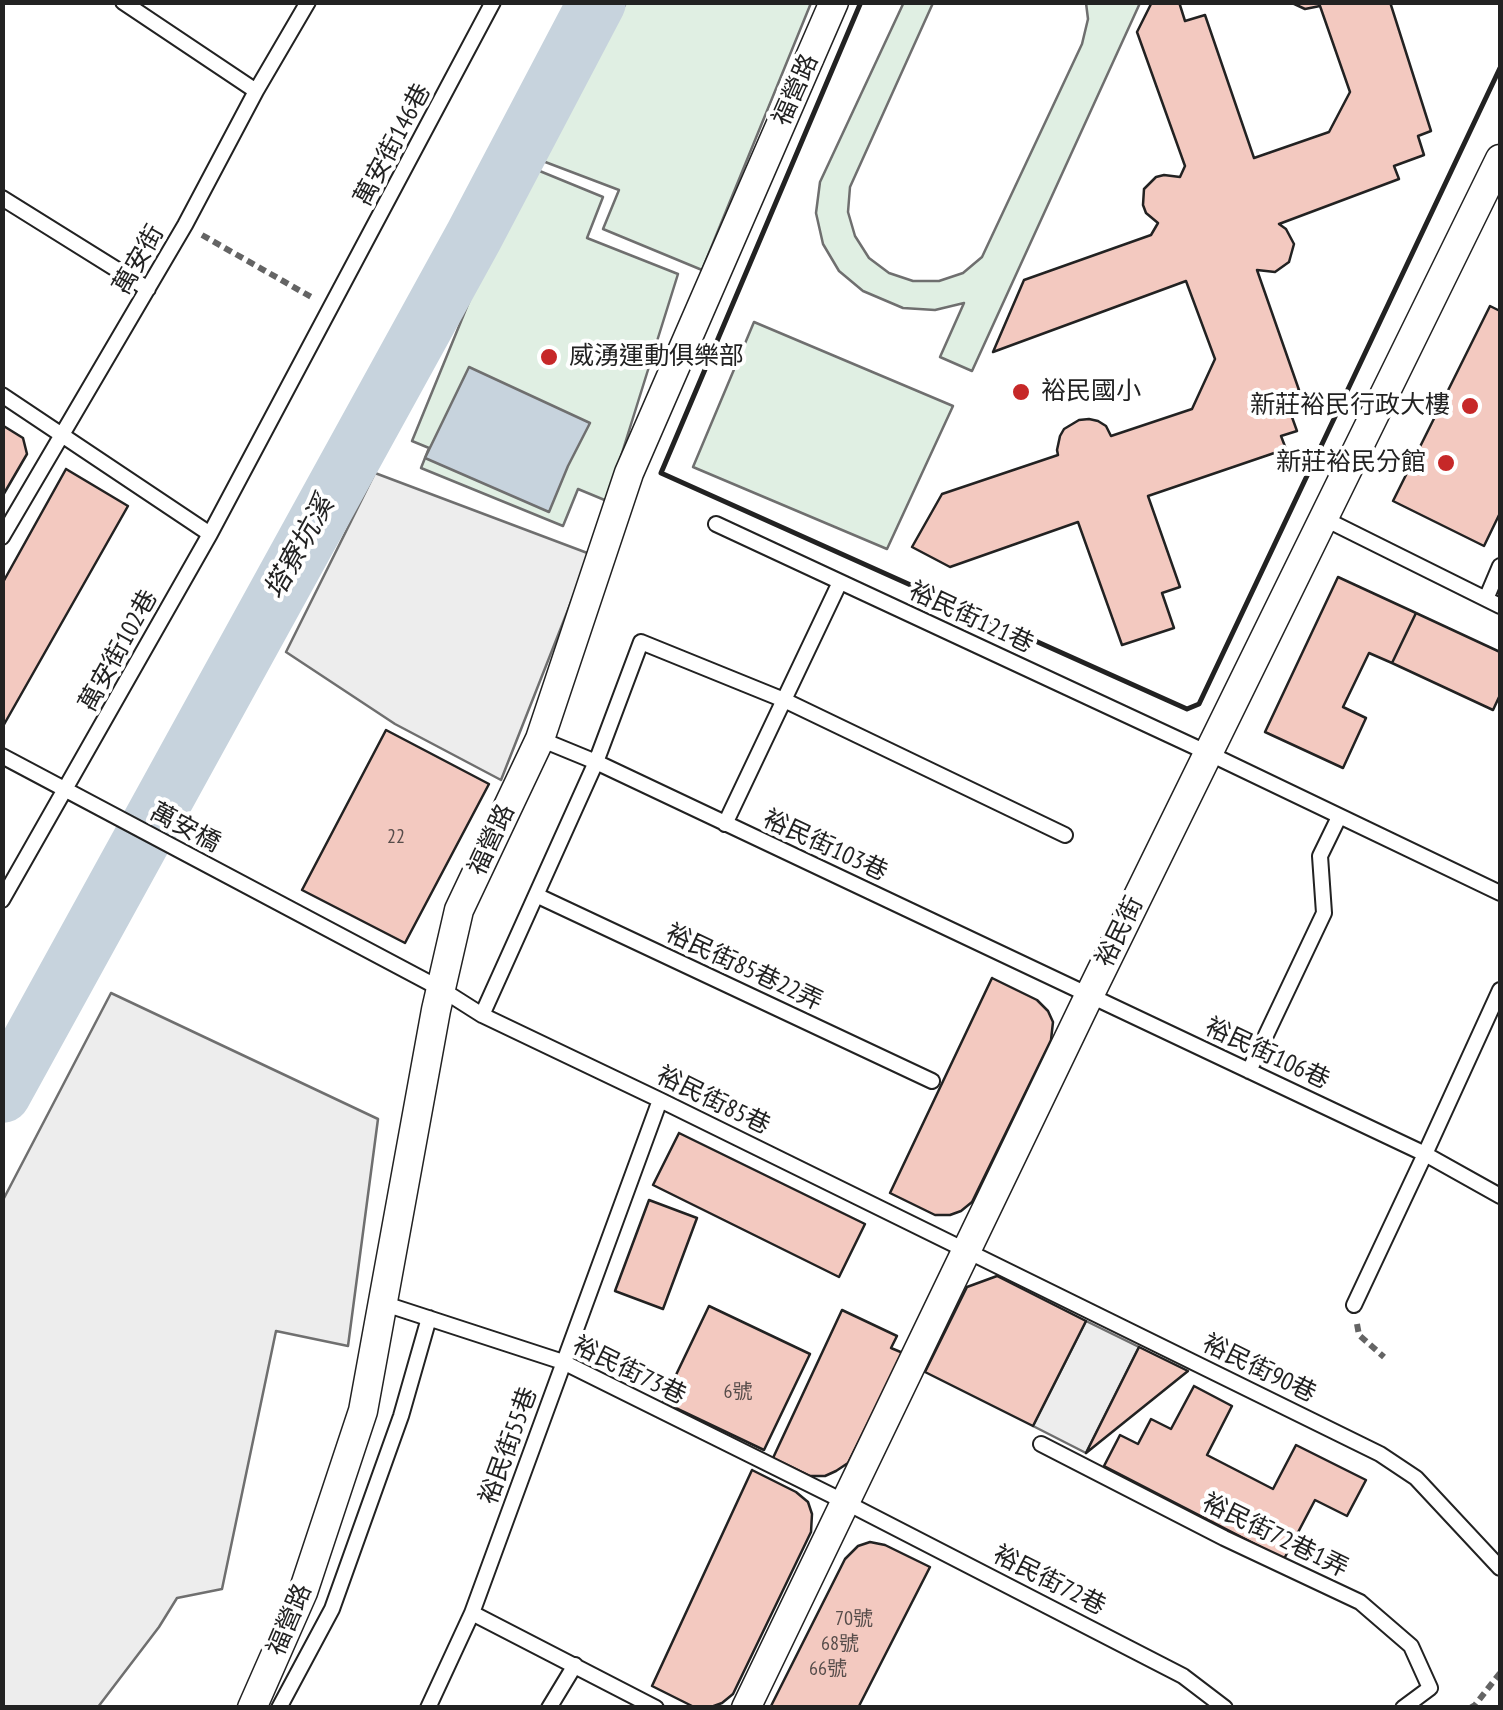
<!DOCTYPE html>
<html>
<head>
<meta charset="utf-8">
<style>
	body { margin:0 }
	#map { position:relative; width:1503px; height:1710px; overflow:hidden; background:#fff; font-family:"PT Sans Narrow",sans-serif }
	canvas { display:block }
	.frame { position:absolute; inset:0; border:5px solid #222; pointer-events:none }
</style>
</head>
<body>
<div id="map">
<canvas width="1503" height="1710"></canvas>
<div class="frame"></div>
</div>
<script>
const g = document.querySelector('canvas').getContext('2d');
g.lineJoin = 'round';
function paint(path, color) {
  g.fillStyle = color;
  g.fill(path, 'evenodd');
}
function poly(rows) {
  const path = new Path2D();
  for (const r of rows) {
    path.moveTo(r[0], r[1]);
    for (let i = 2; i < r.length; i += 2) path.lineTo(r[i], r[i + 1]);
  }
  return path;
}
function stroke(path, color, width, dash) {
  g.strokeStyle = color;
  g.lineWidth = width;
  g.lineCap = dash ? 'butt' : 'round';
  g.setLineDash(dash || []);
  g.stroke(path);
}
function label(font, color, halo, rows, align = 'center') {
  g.font = font + ' "PT Sans Narrow","Noto Sans TC",sans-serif';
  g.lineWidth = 8;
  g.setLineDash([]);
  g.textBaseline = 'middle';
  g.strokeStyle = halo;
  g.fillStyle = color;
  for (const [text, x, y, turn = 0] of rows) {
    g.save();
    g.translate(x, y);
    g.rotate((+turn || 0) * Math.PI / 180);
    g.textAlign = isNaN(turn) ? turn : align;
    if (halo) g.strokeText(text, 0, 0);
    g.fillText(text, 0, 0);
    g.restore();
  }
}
const green = poly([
	[904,2,933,3,850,187,848,212,855,236,869,258,889,273,913,281,939,281,963,273,982,257,1082,44,1088,19,1086,3,1140,3,972,371,940,357,964,303,935,310,903,308,863,291,839,271,823,244,816,213,820,182,904,2],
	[626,3,811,3,702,270,603,229,619,190,540,160,626,3],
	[525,165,603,197,587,238,678,274,607,501,578,489,563,526,421,468,429,448,412,441,525,165],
	[754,322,953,406,887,549,693,467,754,322]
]);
paint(green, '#e0efe3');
stroke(green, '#6f6f6f', 2.5);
const parking = poly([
	[375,473,590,554,501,780,395,724,286,652,375,473],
	[111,993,378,1119,348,1346,276,1331,222,1589,177,1598,159,1627,98,1707,3,1707,3,1200,111,993],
	[1086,1321,1139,1347,1086,1453,1033,1426,1086,1321]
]);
paint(parking, '#ededed');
stroke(parking, '#6f6f6f', 2.5);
const water = poly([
	[469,367,590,423,568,466,549,512,425,458,469,367]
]);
paint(water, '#c7d3dd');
stroke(water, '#6f6f6f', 2.5);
stroke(poly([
	[2,1094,474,236,597,2]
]), '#c7d3dd', 58);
const building = poly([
	[1152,2,1179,2,1185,21,1205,15,1254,158,1329,132,1350,92,1320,6,1305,9,1290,2,1390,2,1431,131,1418,136,1424,155,1394,166,1399,179,1279,224,1286,229,1294,244,1289,262,1275,272,1257,270,1299,390,1284,395,1297,431,1281,436,1286,449,1148,496,1180,587,1162,593,1174,628,1122,645,1078,522,950,567,912,547,942,494,1058,455,1057,450,1060,436,1064,429,1079,420,1089,419,1098,421,1106,426,1111,436,1192,409,1215,359,1186,281,993,352,1024,280,1151,235,1158,223,1146,213,1143,205,1144,189,1156,177,1164,175,1180,177,1185,166,1137,32,1152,2],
	[1490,306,1500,311,1500,513,1484,546,1393,501,1490,306],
	[2,425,23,438,27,454,2,497,2,425],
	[66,469,128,506,2,728,2,584,66,469],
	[1338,577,1416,613,1392,663,1369,653,1343,707,1366,718,1343,768,1265,732,1338,577],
	[1416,613,1500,652,1500,695,1493,710,1392,663,1416,613],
	[386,730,489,784,405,943,302,890,386,730],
	[992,978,1037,1000,1048,1011,1053,1022,1051,1040,972,1202,961,1211,950,1215,935,1215,890,1193,992,978],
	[679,1133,865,1224,839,1277,653,1185,679,1133],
	[649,1200,697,1218,663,1309,615,1291,649,1200],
	[997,1276,1086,1321,1033,1426,925,1372,967,1287,997,1276],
	[709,1306,810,1354,764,1450,663,1402,709,1306],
	[842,1310,897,1336,891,1348,903,1353,848,1463,836,1471,825,1476,810,1476,773,1458,842,1310],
	[1139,1347,1188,1371,1086,1453,1139,1347],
	[1194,1386,1232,1406,1207,1455,1273,1489,1296,1445,1366,1480,1347,1516,1315,1500,1284,1559,1104,1466,1120,1435,1138,1444,1151,1419,1171,1429,1194,1386],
	[752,1470,796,1492,808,1502,812,1514,811,1532,733,1694,722,1703,711,1707,696,1708,652,1686,752,1470],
	[870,1542,885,1545,930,1567,858,1708,770,1708,845,1559,858,1546,870,1542]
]);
paint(building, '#f3c9c0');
stroke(building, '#222', 2.5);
const service = poly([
	[123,2,256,91],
	[2,198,148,289],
	[2,395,210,534],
	[1325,519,1500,606],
	[716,524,1208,753,1500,893],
	[2,537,185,225,256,91,308,2],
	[1486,599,1500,566],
	[540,739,596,762,1425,1154,1354,1305],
	[2,756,441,989,482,1015,660,1100,1380,1454,1416,1478,1500,1568],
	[725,824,840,582],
	[536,895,932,1081],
	[2,900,210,534,493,2],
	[1500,990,1425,1154,1500,1196],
	[482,1015,596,762,641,642,784,700,1065,835],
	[1249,1071,1324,913,1320,856,1339,817],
	[382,1303,563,1362,847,1503,1183,1676,1225,1708],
	[1041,1444,1224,1538,1360,1602,1411,1646,1430,1688,1403,1708],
	[472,1613,656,1708],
	[279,1708,332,1609,401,1416,429,1318],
	[428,1708,472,1613,660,1100],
	[549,1708,575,1665]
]);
const minor = poly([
	[252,1708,303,1592,363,1411,436,1010,459,910,540,739,629,473,834,2],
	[746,1708,1089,996,1500,159]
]);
stroke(service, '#222', 18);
stroke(minor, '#222', 31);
stroke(poly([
	[202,235,313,298],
	[1357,1324,1359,1335,1384,1357],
	[1470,1708,1475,1705,1500,1673]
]), '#646464', 6, [8, 5]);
stroke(service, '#fff', 14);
stroke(minor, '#fff', 28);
stroke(poly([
	[861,2,661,473,1187,709,1199,704,1500,68]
]), '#222', 5);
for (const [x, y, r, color] of [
	[549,357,10,"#c62828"],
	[1021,392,10,"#c62828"],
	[1470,406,10,"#c62828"],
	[1446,463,10,"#c62828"]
]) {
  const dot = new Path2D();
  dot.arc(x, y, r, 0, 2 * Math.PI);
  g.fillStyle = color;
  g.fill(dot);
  stroke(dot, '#fff', 4);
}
label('20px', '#564c4a', null, [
	["22",396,837],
	["6號",738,1392],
	["70號",854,1619],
	["68號",840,1644],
	["66號",828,1669]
]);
label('25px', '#222', '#fff', [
	["福營路",796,90,-66],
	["萬安街146巷",393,145,-62],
	["萬安街",139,260,-60],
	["裕民街121巷",971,618,25],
	["萬安街102巷",119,651,-61],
	["萬安橋",185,828,28],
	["福營路",492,840,-65],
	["裕民街103巷",825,846,25],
	["裕民街",1120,932,-64],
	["裕民街85巷22弄",744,968,25],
	["裕民街106巷",1267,1054,25],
	["裕民街85巷",713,1101,26],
	["裕民街90巷",1259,1369,26],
	["裕民街73巷",629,1371,26],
	["裕民街55巷",509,1446,-70],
	["裕民街72巷1弄",1275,1536,26],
	["裕民街72巷",1049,1581,27],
	["福營路",290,1620,-67]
]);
label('25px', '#222', '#fff', [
	["威湧運動俱樂部",569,357],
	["裕民國小",1041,392],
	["新莊裕民行政大樓",1450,406,"right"],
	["新莊裕民分館",1426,463,"right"]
], 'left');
label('italic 28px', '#222', '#fff', [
	["塔寮坑溪",300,548,-61]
]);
</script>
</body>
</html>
